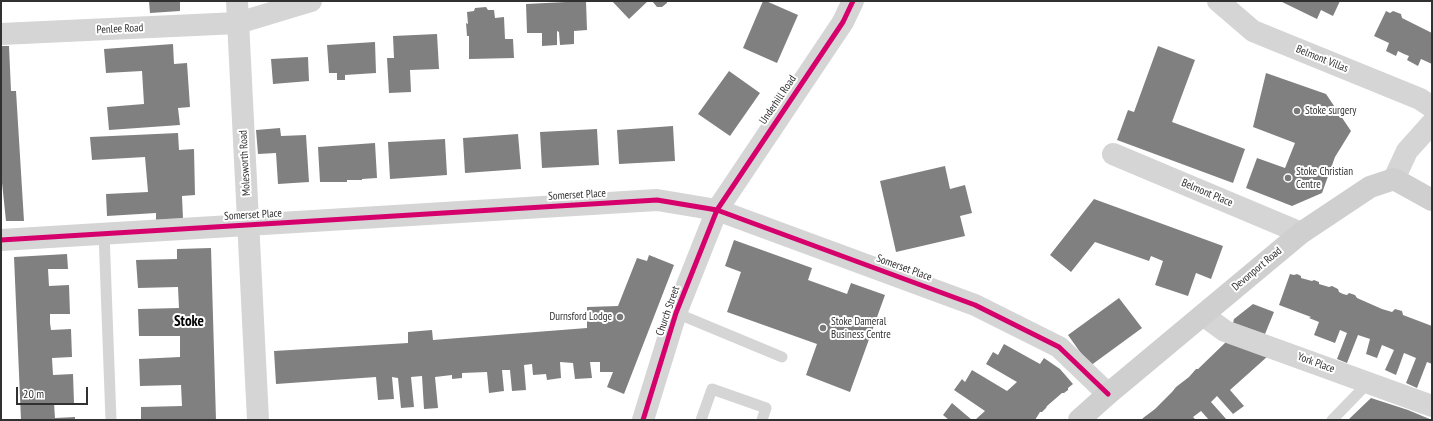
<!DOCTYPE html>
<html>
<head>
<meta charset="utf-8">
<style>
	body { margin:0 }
	#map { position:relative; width:1433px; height:421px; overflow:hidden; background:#fff; font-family:"PT Sans Narrow",sans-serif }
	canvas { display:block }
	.frame { position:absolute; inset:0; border:2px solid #313131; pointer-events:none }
	.scale { position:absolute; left:16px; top:387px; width:72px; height:18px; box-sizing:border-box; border:2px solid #313131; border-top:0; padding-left:5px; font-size:12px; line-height:14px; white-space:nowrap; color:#313131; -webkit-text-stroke:3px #fff; paint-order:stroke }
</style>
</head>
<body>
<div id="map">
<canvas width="1433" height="421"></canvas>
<div class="frame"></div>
<div class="scale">20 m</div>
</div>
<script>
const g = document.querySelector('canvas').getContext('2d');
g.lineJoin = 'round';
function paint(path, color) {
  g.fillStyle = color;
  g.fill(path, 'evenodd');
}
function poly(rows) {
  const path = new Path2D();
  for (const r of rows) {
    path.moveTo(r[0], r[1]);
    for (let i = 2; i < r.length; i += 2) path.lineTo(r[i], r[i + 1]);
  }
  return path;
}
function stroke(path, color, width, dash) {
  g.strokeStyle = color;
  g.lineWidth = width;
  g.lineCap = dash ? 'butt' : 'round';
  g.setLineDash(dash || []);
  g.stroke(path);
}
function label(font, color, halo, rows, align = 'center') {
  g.font = font + ' "PT Sans Narrow",sans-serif';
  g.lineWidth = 4;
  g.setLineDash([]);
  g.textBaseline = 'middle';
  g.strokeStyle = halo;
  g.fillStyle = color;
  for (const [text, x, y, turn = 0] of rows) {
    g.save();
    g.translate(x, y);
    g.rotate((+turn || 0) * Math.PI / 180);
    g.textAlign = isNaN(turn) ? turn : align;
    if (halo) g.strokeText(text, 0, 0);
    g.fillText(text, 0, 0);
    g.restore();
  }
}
paint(poly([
	[149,1,180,1,180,11,150,13],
	[586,1,587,30,574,31,574,44,560,45,559,32,557,31,557,45,542,46,542,33,527,33,526,4],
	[612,1,648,1,629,19],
	[652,1,667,1,667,3,662,7,657,7],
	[763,1,766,1,798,15,777,63,743,48],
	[1280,1,1340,1,1333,16,1321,10,1317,19],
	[486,7,488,10,494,10,495,18,504,17,505,39,513,39,514,58,469,59,469,36,467,36,466,23,468,24,467,12,474,11,475,8],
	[1386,11,1390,13,1393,11,1401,14,1402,18,1432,33,1432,64,1421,59,1418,66,1407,60,1409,56,1404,54,1398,51,1396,56,1386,51,1389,43,1374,36],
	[437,34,439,69,410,70,411,92,389,93,387,58,394,58,393,36],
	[375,42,376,73,345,75,345,80,337,80,337,73,329,73,327,45],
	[173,44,174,64,187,63,190,107,178,108,180,125,109,130,107,107,144,104,142,71,106,73,104,49],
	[1,46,9,46,11,91,16,91,24,221,6,221,1,173],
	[1158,46,1195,60,1172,122,1245,149,1233,183,1117,140,1128,110,1134,112],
	[308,57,309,81,273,84,271,59],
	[729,71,760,93,730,136,698,114],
	[1266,73,1326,94,1351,131,1335,157,1322,193,1292,206,1246,188,1257,158,1285,168,1295,143,1253,127],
	[673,126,675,161,619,164,617,130],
	[280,128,281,136,306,135,309,182,278,184,276,153,258,154,256,130],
	[597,129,599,165,542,168,540,132],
	[178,133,179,150,194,149,195,195,182,196,183,219,156,220,156,213,107,216,106,194,148,192,145,157,92,160,90,137],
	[518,134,521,169,465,173,463,138],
	[445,139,447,175,390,179,388,142],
	[375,143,377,178,362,179,362,180,347,180,347,182,320,182,318,147],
	[945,166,950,189,965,185,972,213,960,216,965,236,896,252,880,181],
	[1094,199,1223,246,1211,279,1196,273,1188,296,1155,285,1163,261,1151,256,1149,261,1095,242,1071,272,1050,255],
	[734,240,812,268,808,280,847,294,851,283,885,295,850,392,806,375,817,344,727,312,741,272,725,266],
	[211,248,216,420,141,420,141,407,182,406,181,385,140,386,139,359,180,357,180,336,139,336,138,309,179,308,178,287,138,288,136,260,177,259,177,249],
	[67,254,68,269,48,269,49,286,69,285,70,314,50,314,50,323,51,330,71,329,72,357,52,358,53,375,73,374,74,403,54,403,55,418,75,417,75,420,21,420,14,257],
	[649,255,674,265,624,394,607,387,613,372,600,372,600,362,590,362,592,378,575,379,573,363,560,362,561,378,547,380,546,374,533,375,532,364,524,365,526,390,512,391,510,370,502,370,504,391,489,393,487,372,462,373,462,378,452,379,452,375,435,377,438,408,424,409,422,376,411,377,414,407,401,408,398,378,392,377,394,399,378,400,376,377,276,384,274,351,408,343,408,332,432,330,433,340,587,328,587,307,618,306,637,258,647,261],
	[1290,274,1294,275,1297,274,1301,276,1301,278,1312,281,1314,280,1319,282,1319,284,1329,287,1332,286,1338,289,1339,292,1343,294,1347,295,1349,293,1355,295,1357,298,1382,309,1392,312,1395,309,1402,311,1403,315,1432,326,1432,364,1427,362,1417,388,1406,383,1416,358,1404,353,1396,375,1385,370,1394,350,1382,345,1377,358,1366,354,1370,339,1358,335,1347,363,1337,359,1347,333,1340,330,1335,343,1314,335,1319,322,1309,318,1311,317,1279,305],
	[1119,298,1142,328,1090,366,1068,335],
	[1253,304,1274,312,1265,334,1233,323,1234,319],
	[1226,342,1268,356,1230,390,1244,406,1233,414,1217,396,1211,402,1227,420,1209,420,1201,411,1193,417,1196,420,1142,420,1143,418,1155,409,1172,392,1176,387,1189,377,1196,369,1198,369],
	[1004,344,1040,364,1044,358,1060,369,1073,384,1068,388,1068,390,1064,393,1062,393,1047,406,1046,408,1042,412,1040,412,1035,420,975,420,985,411,954,390,962,379,965,382,972,370,1007,391,1017,382,986,364,993,352,998,355],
	[1371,398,1408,410,1432,420,1348,420],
	[952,403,972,420,949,420,943,415]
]), '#808080');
stroke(poly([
	[104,233,111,420],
	[676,313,782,357],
	[701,420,712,389,766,408,762,420],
	[1332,420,1369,382]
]), '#d5d5d5', 11);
stroke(poly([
	[1218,1,1253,31,1420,99,1432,107],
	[1,34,238,23,311,1],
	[1113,154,1301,233],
	[1,240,657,200,717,210,975,305,1059,347,1108,394],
	[1203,315,1225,331,1432,406],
	[643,420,676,313,717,210,843,22,853,1]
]), '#d5d5d5', 22);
stroke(poly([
	[237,1,258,420],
	[1394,179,1407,151,1432,123]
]), '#d5d5d5', 22);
stroke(poly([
	[1079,420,1108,394,1301,233,1370,187,1394,179,1432,200]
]), '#cfcfcf', 22);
stroke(poly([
	[1,240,657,200,717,210,975,305,1059,347,1108,394],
	[643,420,676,313,717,210,843,22,853,1]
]), '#d6006c', 5);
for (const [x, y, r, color] of [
	[1297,111,4,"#797979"],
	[1288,178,4,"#797979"],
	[620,317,4,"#797979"],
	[823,328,4,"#797979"]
]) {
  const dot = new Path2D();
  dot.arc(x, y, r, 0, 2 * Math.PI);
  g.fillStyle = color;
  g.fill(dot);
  stroke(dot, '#fff', 1.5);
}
label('11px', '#313131', '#fff', [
	["Penlee Road",120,29,-3],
	["Belmont Villas",1322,59,22],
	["Underhill Road",778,100,-56],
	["Molesworth Road",245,163,-93],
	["Belmont Place",1207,193,23],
	["Somerset Place",577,195,-3],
	["Somerset Place",253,215,-3],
	["Somerset Place",904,268,20],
	["Devonport Road",1257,269,-40],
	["Church Street",668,311,-71],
	["York Place",1316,363,20]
]);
label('11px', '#313131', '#fff', [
	["Stoke surgery",1305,111],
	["Stoke Christian",1296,172],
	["Centre",1296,185],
	["Durnsford Lodge",612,317,"right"],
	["Stoke Dameral",831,322],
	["Business Centre",831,335]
], 'left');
label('bold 15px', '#000', '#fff', [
	["Stoke",189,322]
]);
</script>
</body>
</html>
